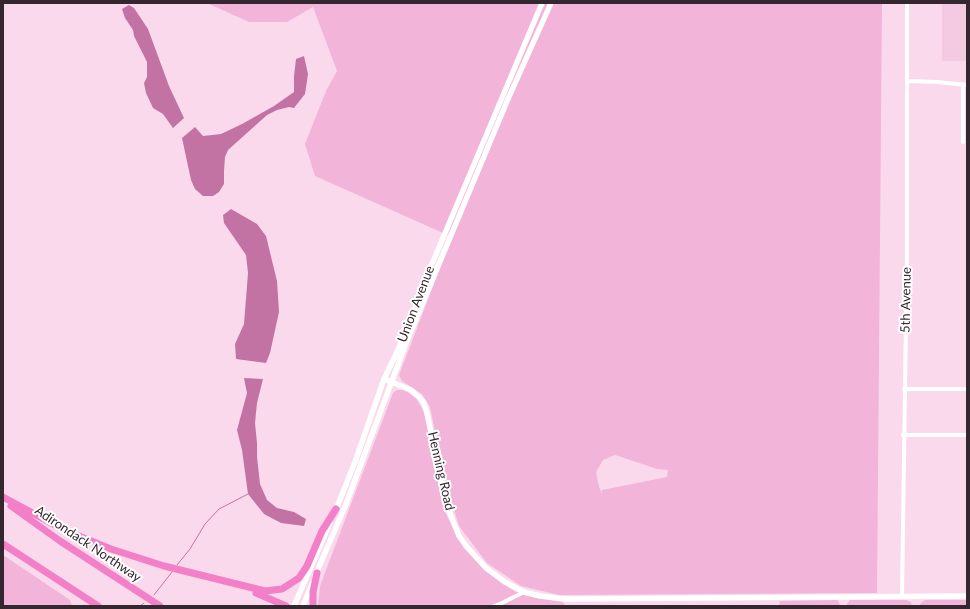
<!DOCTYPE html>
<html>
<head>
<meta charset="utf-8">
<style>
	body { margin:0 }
	#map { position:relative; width:970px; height:609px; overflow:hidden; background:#fbd9ec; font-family:Lato,sans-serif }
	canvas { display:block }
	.frame { position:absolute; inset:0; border:4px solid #34272f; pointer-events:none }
</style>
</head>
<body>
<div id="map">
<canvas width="970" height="609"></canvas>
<div class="frame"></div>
</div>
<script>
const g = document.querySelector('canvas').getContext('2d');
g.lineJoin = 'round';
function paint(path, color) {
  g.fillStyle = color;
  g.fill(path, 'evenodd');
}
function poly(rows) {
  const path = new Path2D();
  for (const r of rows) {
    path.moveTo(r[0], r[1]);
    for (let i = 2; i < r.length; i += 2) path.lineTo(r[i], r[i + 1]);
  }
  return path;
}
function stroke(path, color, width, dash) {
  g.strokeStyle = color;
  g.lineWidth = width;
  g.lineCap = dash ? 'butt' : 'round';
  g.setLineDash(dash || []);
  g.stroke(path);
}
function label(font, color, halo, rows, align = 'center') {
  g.font = font + ' Lato,sans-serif';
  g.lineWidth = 4;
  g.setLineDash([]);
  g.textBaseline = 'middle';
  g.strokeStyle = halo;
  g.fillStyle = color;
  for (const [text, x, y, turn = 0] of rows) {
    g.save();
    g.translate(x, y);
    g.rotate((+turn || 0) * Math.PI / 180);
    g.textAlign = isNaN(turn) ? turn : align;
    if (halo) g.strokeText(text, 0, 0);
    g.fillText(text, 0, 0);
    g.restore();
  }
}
paint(poly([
	[942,3,967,3,967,61,942,61]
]), '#f3cae2');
paint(poly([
	[207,3,882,3,877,593,559,595,521,586,487,563,459,526,445,480,430,407,422,394,402,381,399,375,452,237,315,176,305,144,326,91,337,71,313,7,287,22,249,22],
	[615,455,657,469,668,470,667,477,602,490,602,493,599,487,596,472,603,460],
	[397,390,404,390,416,398,424,412,446,514,463,547,484,569,514,591,532,597,562,602,566,606,318,606,320,586,393,393],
	[3,555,70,600,72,606,3,606],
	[837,600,839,602,840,606,779,606,780,601],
	[850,600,906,600,911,602,912,606,847,606,847,604],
	[925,600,967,600,967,606,919,606,922,602]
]), '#f2b4d9');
paint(poly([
	[129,5,134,8,148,29,169,86,184,118,173,128,163,114,153,108,146,93,144,83,147,77,147,62,134,36,133,30,125,18,122,9],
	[304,56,308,74,305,94,294,108,289,107,277,110,267,115,228,150,225,157,224,171,224,184,219,192,213,196,203,196,195,189,191,180,182,138,195,127,203,136,221,134,242,124,274,106,294,92,294,76,296,59],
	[231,209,257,224,266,236,277,281,279,312,270,353,266,363,236,359,235,344,244,324,248,273,246,255,224,223,223,215],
	[244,378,263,379,257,403,255,423,257,443,257,457,260,484,267,500,277,508,294,512,306,519,304,526,281,523,264,514,248,494,242,450,237,430,247,393]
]), '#c273a4');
stroke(poly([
	[177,565,190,549,205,524,219,509,248,494],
	[154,595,172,572],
	[140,606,144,603]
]), '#c273a4', 1);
stroke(poly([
	[907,81,937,82,967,85],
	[963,142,963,85],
	[904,389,967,389],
	[903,435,967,435],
	[902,597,907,251,907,3],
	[494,606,502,603,524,592]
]), '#fff', 4);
stroke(poly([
	[384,379,411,390,420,398,424,403,427,413,445,501,459,536,467,547,486,568,505,582,524,592,540,596,566,599,967,596],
	[335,512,355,462,384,379,398,350,432,264,542,3],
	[315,576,346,504,408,338,508,99,551,3],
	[294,606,330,523],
	[303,606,312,584]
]), '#fff', 5.5);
stroke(poly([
	[3,497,64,530,111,549,164,566,265,591,282,589,299,578,307,566,322,531,336,509],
	[11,506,60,541,160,606],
	[3,544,98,606],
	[256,593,286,606],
	[313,606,313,592,317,573]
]), '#f27fc8', 7);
label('13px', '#34272f', '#fff', [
	["5th Avenue",906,300,-89],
	["Union Avenue",416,304,-69],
	["Henning Road",441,471,77],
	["Adirondack Northway",88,544,34]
]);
</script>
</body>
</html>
